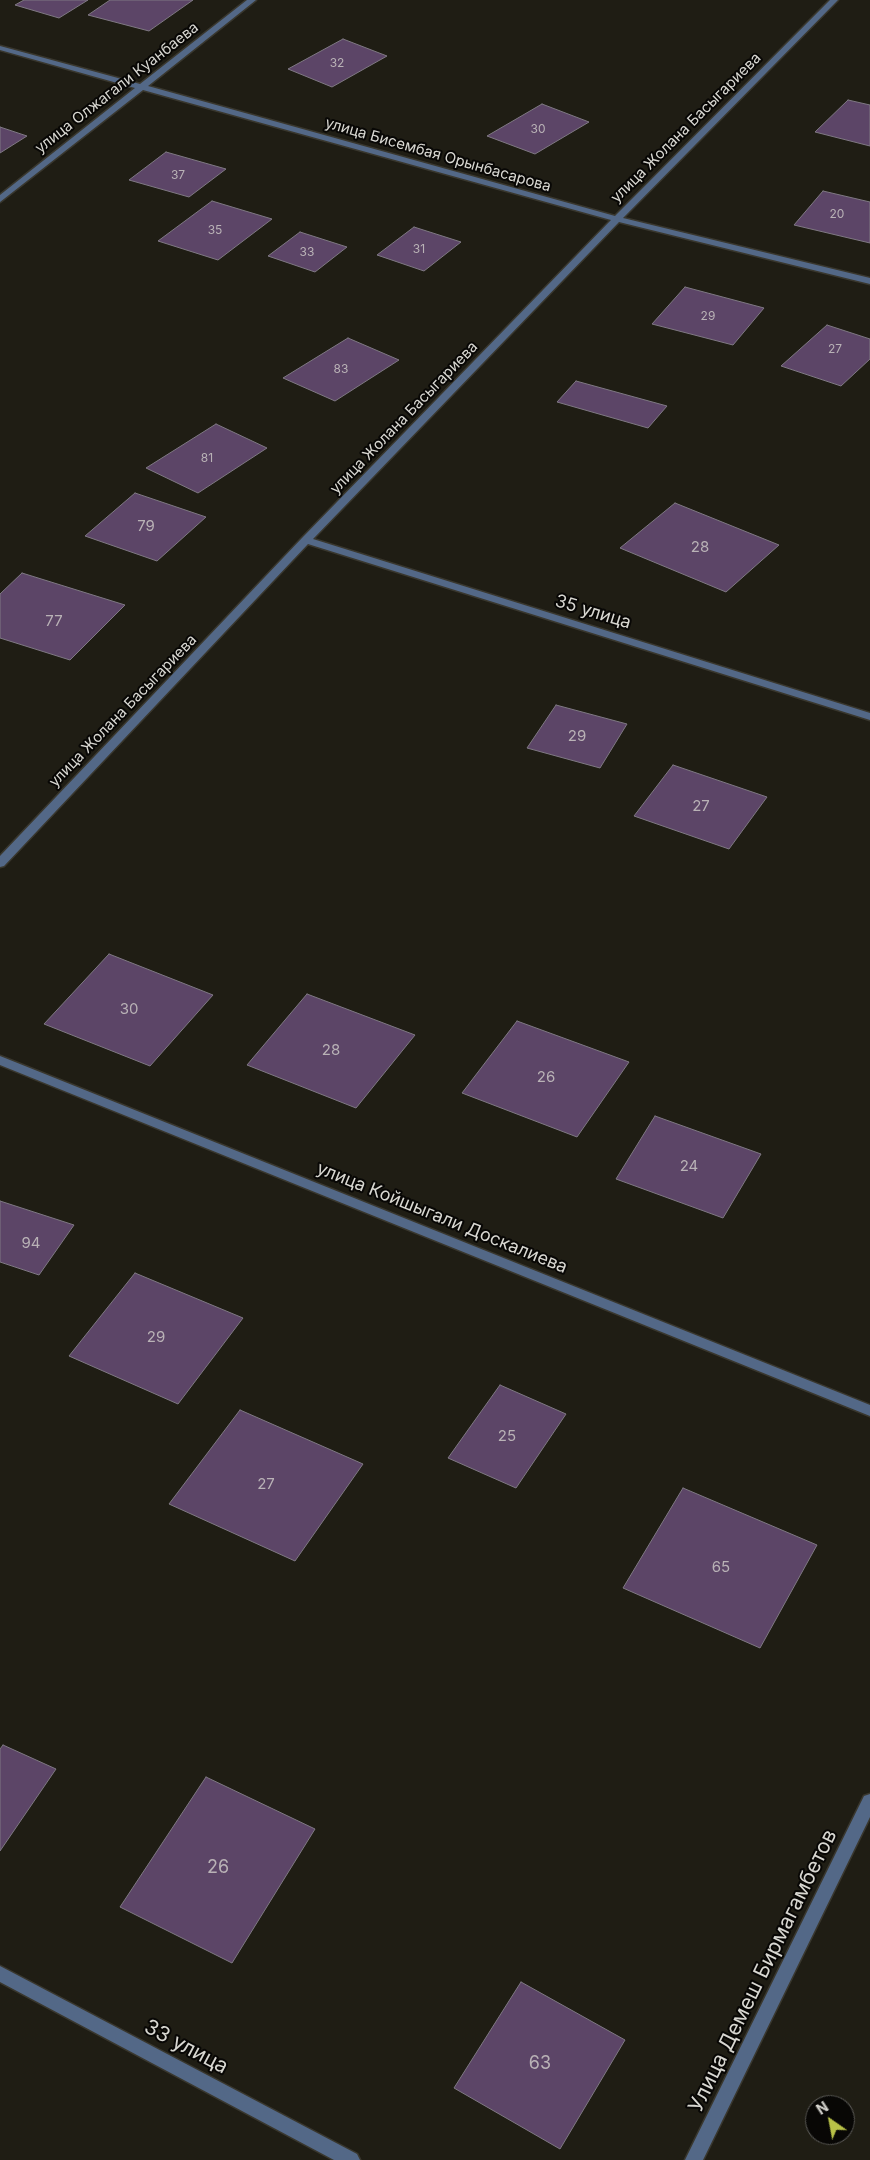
<!DOCTYPE html>
<html>
<head>
<meta charset="utf-8">
<style>
	body { margin:0 }
	#map { position:relative; width:870px; height:2160px; overflow:hidden; background:#1f1d14; font-family:Inter,sans-serif }
	canvas { display:block }
	.north { position:absolute; left:805px; top:2095px; width:50px; height:50px; box-sizing:border-box; background:#080705; border:1px solid #5b5a57; border-radius:50%; rotate:327deg; font-size:14px; font-weight:700; line-height:20px; text-align:center; color:#d8d7d1 }
	.north::after { content:''; display:block; margin:auto; width:18px; height:22px; background:#b8c147; clip-path:polygon(50% 0,100% 100%,50% 72%,0 100%) }
</style>
</head>
<body>
<div id="map">
<canvas width="870" height="2160"></canvas>
<div class="north">N</div>
</div>
<script>
const g = document.querySelector('canvas').getContext('2d');
g.lineJoin = 'round';
function paint(path, color) {
  g.fillStyle = color;
  g.fill(path, 'evenodd');
}
function poly(rows) {
  const path = new Path2D();
  for (const r of rows) {
    path.moveTo(r[0], r[1]);
    for (let i = 2; i < r.length; i += 2) path.lineTo(r[i], r[i + 1]);
  }
  return path;
}
function stroke(path, color, width, dash) {
  g.strokeStyle = color;
  g.lineWidth = width;
  g.lineCap = dash ? 'butt' : 'round';
  g.setLineDash(dash || []);
  g.stroke(path);
}
function label(font, color, halo, rows, align = 'center') {
  g.font = font + ' Inter,sans-serif';
  g.lineWidth = 4;
  g.setLineDash([]);
  g.textBaseline = 'middle';
  g.strokeStyle = halo;
  g.fillStyle = color;
  for (const [text, x, y, turn = 0] of rows) {
    g.save();
    g.translate(x, y);
    g.rotate((+turn || 0) * Math.PI / 180);
    g.textAlign = isNaN(turn) ? turn : align;
    if (halo) g.strokeText(text, 0, 0);
    g.fillText(text, 0, 0);
    g.restore();
  }
}
const building = poly([
	[24,0,88,0,59,18,15,5,24,0],
	[110,0,193,0,149,31,88,15,110,0],
	[343,39,387,56,332,87,288,69,343,39],
	[848,100,870,105,870,146,815,132,848,100],
	[542,104,589,122,535,154,487,136,542,104],
	[0,127,27,136,0,153,0,127],
	[166,152,226,169,189,197,129,180,166,152],
	[823,191,870,202,870,243,794,225,823,191],
	[212,201,272,219,218,260,158,241,212,201],
	[414,227,461,242,424,271,377,255,414,227],
	[300,232,347,247,315,272,268,256,300,232],
	[685,287,764,308,733,345,652,324,685,287],
	[827,325,870,339,870,359,841,386,781,366,827,325],
	[348,338,399,360,335,401,283,378,348,338],
	[576,381,667,406,648,428,557,402,576,381],
	[216,424,267,448,198,493,146,468,216,424],
	[135,493,206,517,157,561,85,536,135,493],
	[675,503,779,545,726,592,620,548,675,503],
	[22,573,125,605,70,660,0,638,0,594,22,573],
	[556,705,627,724,600,768,527,748,556,705],
	[673,765,767,797,729,849,634,816,673,765],
	[109,954,213,995,150,1066,44,1024,109,954],
	[307,994,415,1035,356,1108,247,1065,307,994],
	[517,1021,629,1062,577,1137,462,1093,517,1021],
	[655,1116,761,1154,723,1218,616,1179,655,1116],
	[0,1201,74,1225,39,1275,0,1262,0,1201],
	[135,1273,243,1318,178,1404,69,1356,135,1273],
	[500,1385,566,1414,516,1488,448,1458,500,1385],
	[240,1410,363,1464,295,1561,169,1504,240,1410],
	[683,1488,817,1545,760,1648,623,1588,683,1488],
	[3,1745,56,1769,0,1851,0,1749,3,1745],
	[206,1777,315,1829,232,1963,120,1907,206,1777],
	[521,1982,625,2040,560,2149,454,2088,521,1982]
]);
paint(building, '#5c4567');
stroke(building, '#7f7983', 1);
const minor = poly([
	[247,0,256,0,148,86,615,216,830,0,838,0,623,218,870,278,870,284,619,222,313,539,870,713,870,720,308,544,4,866,0,867,0,856,302,538,611,220,143,90,0,202,0,195,135,88,0,50,0,46,140,84,247,0],
	[0,1056,870,1405,870,1416,0,1065,0,1056],
	[870,1794,870,1817,703,2160,685,2160,864,1796,870,1794],
	[0,1966,357,2154,360,2160,334,2160,0,1982,0,1966]
]);
stroke(minor, '#39372e', 3);
paint(minor, '#536887');
label('12px', '#b9b2b6', null, [
	["32",337,63],
	["30",538,129],
	["37",178,175],
	["20",837,214],
	["35",215,230],
	["31",419,249],
	["33",307,252],
	["29",708,316],
	["27",835,349],
	["83",341,369],
	["81",207,458]
]);
label('15px', '#d8d7d1', '#080705', [
	["улица Олжагали Куанбаева",117,88,-38],
	["улица Жолана Басыгариева",686,128,-45],
	["улица Бисембая Орынбасарова",438,155,16],
	["улица Жолана Басыгариева",404,418,-46],
	["улица Жолана Басыгариева",123,711,-46]
]);
label('15px', '#b9b2b6', null, [
	["79",146,526],
	["28",700,547],
	["77",54,621],
	["29",577,736],
	["27",701,806],
	["30",129,1009],
	["28",331,1050],
	["26",546,1077],
	["24",689,1166],
	["94",31,1243],
	["29",156,1337],
	["25",507,1436],
	["27",266,1484],
	["65",721,1567]
]);
label('18px', '#d8d7d1', '#080705', [
	["35 улица",593,612,17],
	["улица Койшыгали Доскалиева",442,1218,22]
]);
label('18px', '#b9b2b6', null, [
	["26",218,1868],
	["63",540,2064]
]);
label('21px', '#d8d7d1', '#080705', [
	["Улица Демеш Бирмагамбетов",763,1971,-64],
	["33 улица",186,2047,28]
]);
</script>
</body>
</html>
